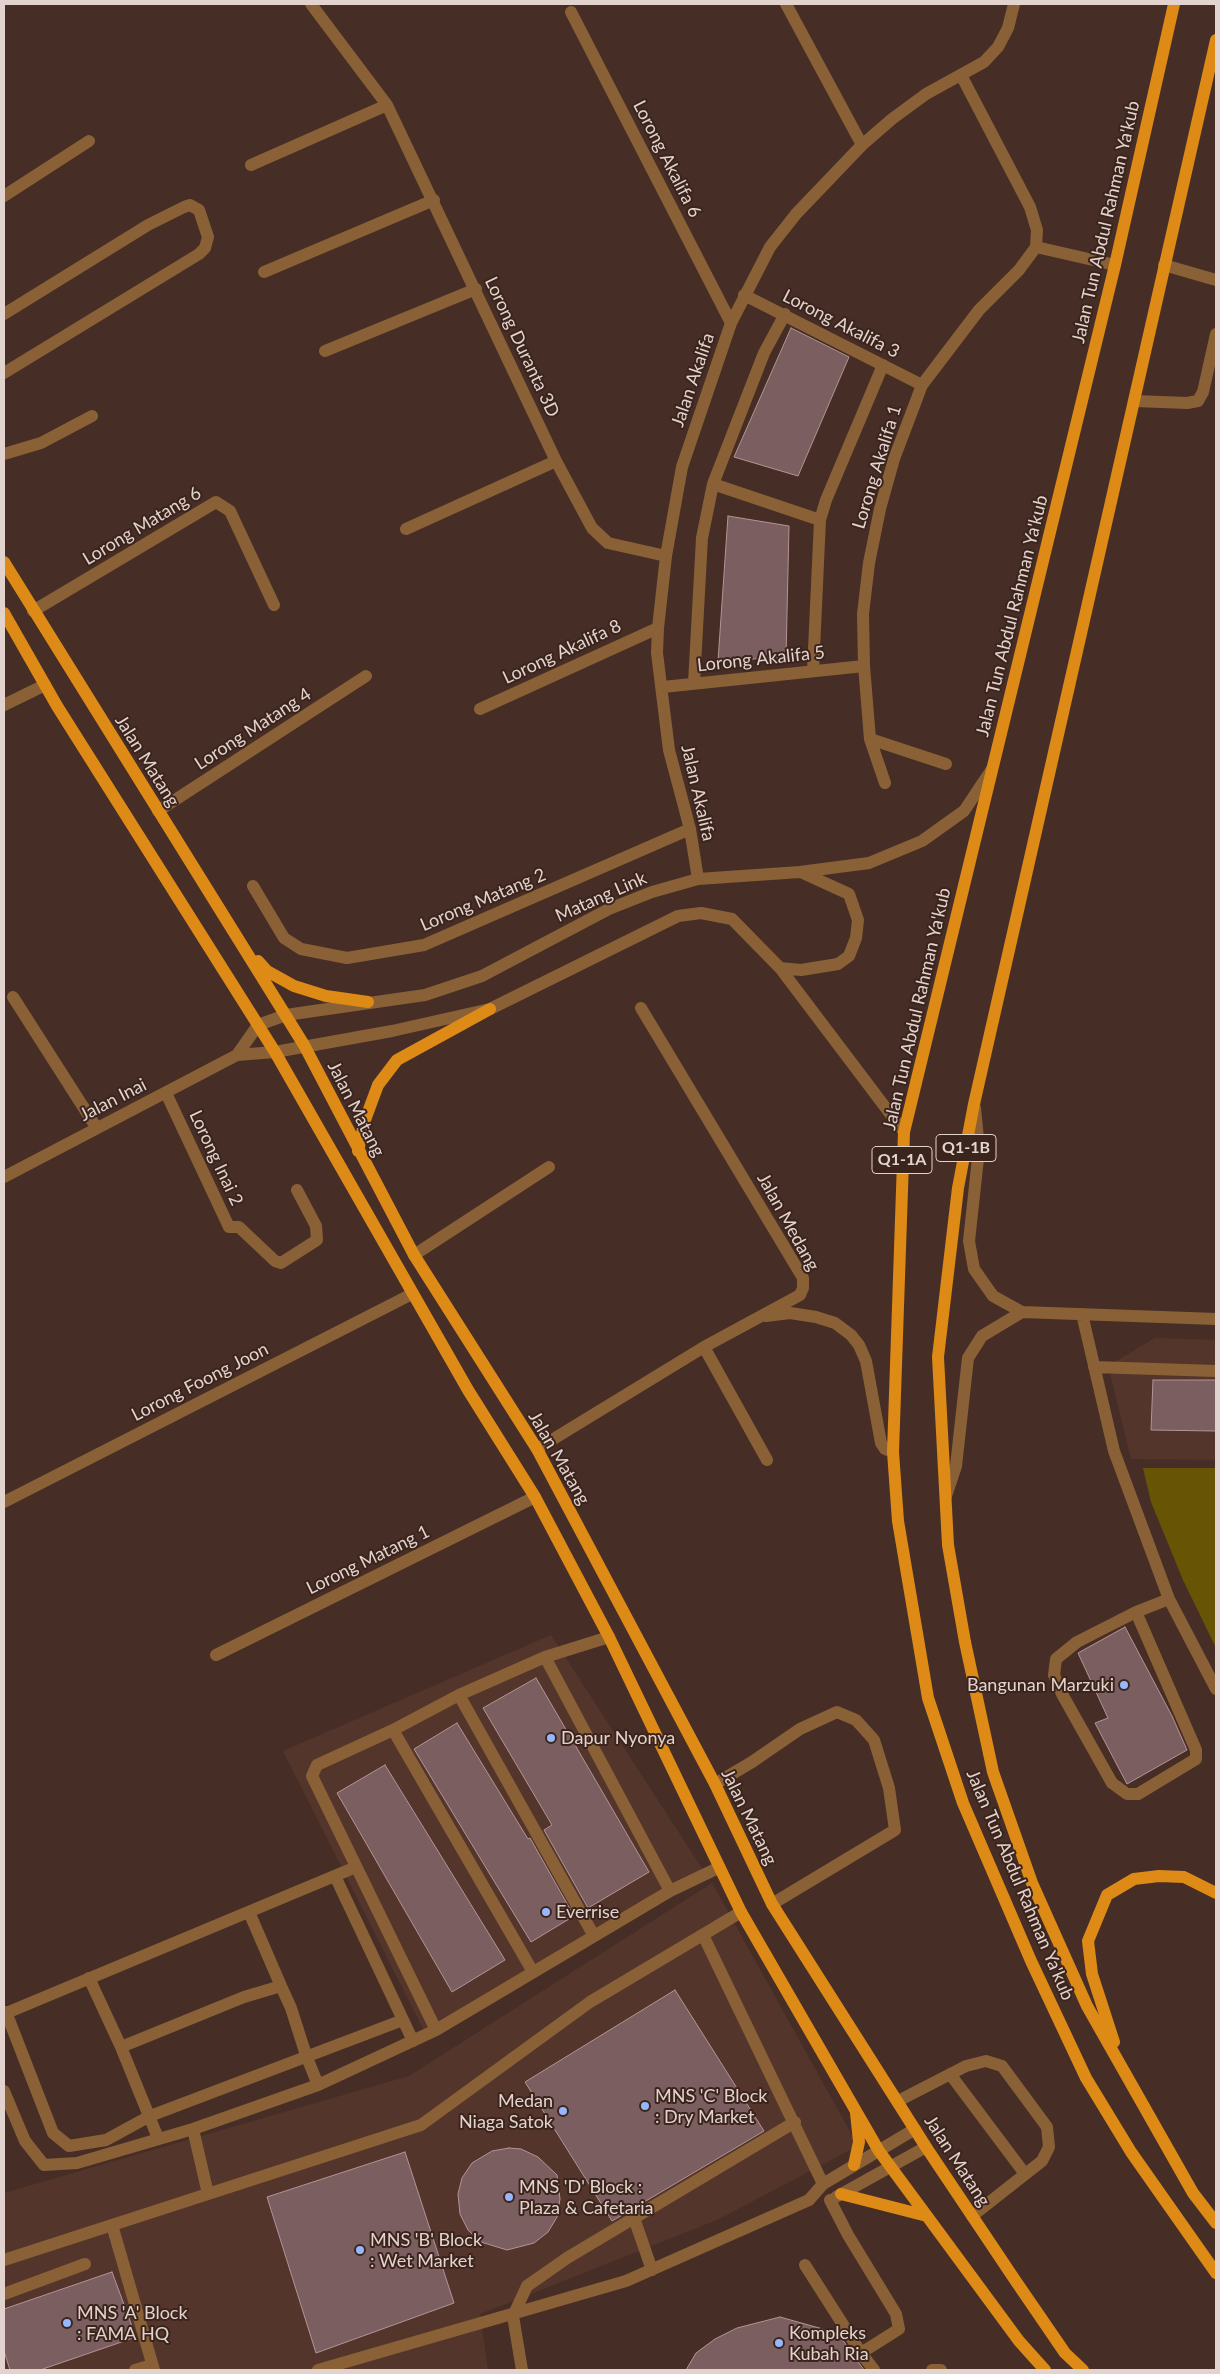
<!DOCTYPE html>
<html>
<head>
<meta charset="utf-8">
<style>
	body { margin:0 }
	#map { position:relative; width:1220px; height:2374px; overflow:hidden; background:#462e26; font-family:Lato,sans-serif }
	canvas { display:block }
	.frame { position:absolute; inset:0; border:5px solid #e3d3ce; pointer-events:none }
</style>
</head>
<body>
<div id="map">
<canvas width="1220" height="2374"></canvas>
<div class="frame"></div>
</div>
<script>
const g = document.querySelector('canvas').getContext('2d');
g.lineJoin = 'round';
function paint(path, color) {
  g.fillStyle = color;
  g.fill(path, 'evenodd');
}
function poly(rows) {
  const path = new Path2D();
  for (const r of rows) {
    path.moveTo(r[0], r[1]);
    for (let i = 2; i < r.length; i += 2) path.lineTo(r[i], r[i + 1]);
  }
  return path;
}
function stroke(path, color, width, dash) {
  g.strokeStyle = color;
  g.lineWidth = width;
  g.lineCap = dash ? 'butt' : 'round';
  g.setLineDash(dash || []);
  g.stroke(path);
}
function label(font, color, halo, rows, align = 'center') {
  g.font = font + ' Lato,sans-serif';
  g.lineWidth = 4;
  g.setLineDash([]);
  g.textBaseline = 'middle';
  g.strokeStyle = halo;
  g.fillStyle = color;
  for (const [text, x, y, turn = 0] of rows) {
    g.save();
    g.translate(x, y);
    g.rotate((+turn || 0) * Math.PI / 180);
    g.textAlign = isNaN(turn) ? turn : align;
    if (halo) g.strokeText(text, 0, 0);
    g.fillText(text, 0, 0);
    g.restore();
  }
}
paint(poly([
	[1155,1338,1216,1340,1216,1460,1131,1459,1108,1366],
	[551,1635,703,1870,424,2031,283,1751],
	[712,1883,858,2146,717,2220,480,2314,488,2370,4,2370,4,2193,409,2076]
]), '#54352b');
paint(poly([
	[1143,1468,1216,1468,1216,1648,1183,1580,1151,1502]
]), '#675505');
const building = poly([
	[791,328,849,357,798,476,734,457,791,328],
	[728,516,789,526,786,657,718,661,728,516],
	[1153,1380,1216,1380,1216,1431,1151,1430,1153,1380],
	[1125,1627,1172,1716,1187,1750,1127,1784,1095,1723,1108,1718,1078,1653,1125,1627],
	[536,1678,649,1872,588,1908,544,1830,552,1825,483,1708,536,1678],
	[457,1723,528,1839,530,1838,574,1916,531,1942,414,1749,457,1723],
	[385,1765,505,1960,452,1992,337,1793,385,1765],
	[675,1990,764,2131,612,2221,525,2082,675,1990],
	[509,2148,521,2149,538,2157,557,2175,560,2199,557,2217,548,2232,534,2243,507,2250,481,2242,468,2230,460,2214,458,2194,462,2178,472,2163,492,2151,509,2148],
	[405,2152,454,2303,316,2353,267,2197,405,2152],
	[112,2272,136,2337,40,2370,10,2370,4,2351,4,2309,112,2272],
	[780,2317,830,2331,842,2339,864,2370,686,2370,696,2353,715,2339,737,2328,780,2317]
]);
paint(building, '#7b5e60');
stroke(building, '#b49496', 1);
stroke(poly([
	[311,4,387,105,556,461,592,528,608,543,666,556],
	[786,4,862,145],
	[571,12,731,323],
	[251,165,387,105],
	[4,196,89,141],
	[1036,247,1115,265],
	[1164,265,1216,280],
	[264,272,434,200],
	[744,295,922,385],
	[4,314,148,225,184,207,190,205,199,210,208,237,205,248,199,254,4,373],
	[325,351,476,289],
	[1135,401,1187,403,1198,401,1203,392,1216,334],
	[4,454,41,443,92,416],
	[713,484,820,520],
	[406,529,556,461],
	[33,611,216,502,230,511,274,605],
	[813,671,820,520,826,500,883,365],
	[694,683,702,538,713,484,764,353,785,314],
	[663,687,864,666],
	[4,705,45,685],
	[480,709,658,628],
	[870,739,946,764],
	[885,783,870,739,864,666,863,614,869,563,880,509,894,459,922,385,979,310,1019,270,1036,247,1037,230,1030,207,961,75],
	[158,811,366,676],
	[698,879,690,829,669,750,657,653,658,628,666,556,682,467,731,323,770,247,796,214,862,145,892,119,926,94,984,62,998,47,1008,28,1014,4],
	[253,886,284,938,301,949,347,958,424,945,690,829],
	[780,968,801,970,838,964,849,956,856,938,858,920,849,894,803,873],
	[13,997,96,1127],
	[237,1055,258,1025,286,1015,425,995,482,976,609,909,652,892,698,879,800,872,869,863,922,841,964,811,992,769],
	[166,1093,229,1227,239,1227,275,1261,281,1263,317,1240,316,1226,297,1190],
	[975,1108,979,1149,969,1241,974,1269,993,1296,1022,1312,1216,1319],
	[4,1177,237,1055,275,1052,392,1031,490,1009,678,916,701,913,732,919,780,968,904,1132],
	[414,1255,549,1167],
	[1082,1314,1114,1451,1169,1599,1216,1689],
	[766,1316,790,1313,816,1317,835,1323,851,1335,859,1345,866,1361,881,1443,885,1449,893,1452],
	[704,1347,767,1460],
	[1094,1367,1216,1371],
	[537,1449,704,1347,800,1295,803,1288,803,1278,641,1008],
	[946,1496,956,1466,968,1358,982,1336,1022,1312],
	[4,1502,412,1294],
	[1136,1612,1196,1750,1196,1759,1138,1794,1127,1794,1112,1783,1062,1694,1054,1675,1056,1659,1077,1642,1136,1612,1169,1599],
	[609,1637,545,1657,459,1695,393,1730,317,1765,312,1776,436,2030,670,1891,718,1868],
	[216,1655,535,1497],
	[545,1657,670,1891],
	[459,1695,594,1936],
	[393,1730,533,1972],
	[715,1784,752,1762,800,1729,837,1712,856,1720,874,1740,889,1788,895,1830,772,1904],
	[335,1876,413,2041],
	[249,1912,281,1986],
	[703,1935,823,2184],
	[89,1978,121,2047],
	[6,2012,53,2133,69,2146,106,2140,150,2116,403,2020],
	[4,2014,356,1867],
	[950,2074,1025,2174],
	[4,2091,25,2141,44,2165,77,2163,193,2129,318,2085,436,2030],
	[898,2101,966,2066,986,2061,1002,2066,1047,2127,1049,2147,1042,2161,972,2216],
	[193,2129,208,2194],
	[158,2138,121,2047,244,1997,281,1986,291,2008,306,2055,318,2085],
	[836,2197,926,2147],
	[634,2218,652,2270],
	[112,2225,154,2370],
	[4,2260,421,2125,590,2002,741,1912],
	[805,2265,861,2353,899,2329,896,2314,848,2235,830,2200],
	[4,2294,85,2264],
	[861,2353,874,2370],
	[135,2370,152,2365],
	[318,2370,626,2281,809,2200,823,2184,915,2129],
	[522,2370,513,2316,527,2286,567,2258,795,2122],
	[932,2370,941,2370]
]), '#8a6136', 12);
stroke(poly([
	[1174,4,1115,265,904,1132,893,1452,898,1521,928,1698,963,1803,1031,1961,1086,2078,1131,2152,1216,2273],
	[1216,40,974,1104,958,1188,938,1357,948,1545,965,1642,993,1772,1032,1883,1087,2006,1193,2193,1216,2223],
	[4,562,304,1045,414,1255,537,1449,715,1784,772,1904,926,2147,1015,2280,1065,2353,1083,2370],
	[4,613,57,706,275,1052,468,1390,535,1497,609,1637,741,1912,879,2151,1019,2341,1045,2370],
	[258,961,267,971,294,986,326,996,368,1002],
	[358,1151,365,1120,378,1085,397,1060,490,1009],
	[1114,2042,1092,1974,1088,1941,1107,1895,1134,1879,1159,1876,1184,1877,1216,1893],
	[854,2165,859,2142,856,2113],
	[841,2194,927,2216]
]), '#dd8a16', 12);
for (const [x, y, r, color] of [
	[1124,1685,5,"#96b6fd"],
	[551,1738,5,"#96b6fd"],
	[546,1912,5,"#96b6fd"],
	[645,2106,5,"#96b6fd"],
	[563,2111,5,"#96b6fd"],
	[509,2197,5,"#96b6fd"],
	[360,2250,5,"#96b6fd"],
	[67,2323,5,"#96b6fd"],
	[779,2343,5,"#96b6fd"]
]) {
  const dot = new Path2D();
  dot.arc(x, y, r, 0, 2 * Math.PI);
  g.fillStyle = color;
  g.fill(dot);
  stroke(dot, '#3b241c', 2);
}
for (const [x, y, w] of [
	[966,1148,60],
	[902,1160,60]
]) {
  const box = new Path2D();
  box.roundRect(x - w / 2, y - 13.5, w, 27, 4);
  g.fillStyle = '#3b241c';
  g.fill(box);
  stroke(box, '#e3d3ce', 1);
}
label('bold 16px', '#e3d3ce', null, [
	["Q1-1B",966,1148],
	["Q1-1A",902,1160]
]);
label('18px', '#e3d3ce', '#3b241c', [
	["Lorong Akalifa 6",667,159,63],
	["Jalan Tun Abdul Rahman Ya'kub",1106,222,-77],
	["Lorong Akalifa 3",841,324,27],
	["Lorong Duranta 3D",522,347,65],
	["Jalan Akalifa",693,380,-71],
	["Lorong Akalifa 1",877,467,-73],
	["Lorong Matang 6",142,526,-31],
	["Jalan Tun Abdul Rahman Ya'kub",1012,616,-76],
	["Lorong Akalifa 8",562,652,-25],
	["Lorong Akalifa 5",761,659,-6],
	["Lorong Matang 4",253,729,-33],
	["Jalan Matang",147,761,58],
	["Jalan Akalifa",698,793,77],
	["Matang Link",601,897,-24],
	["Lorong Matang 2",483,900,-23],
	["Jalan Tun Abdul Rahman Ya'kub",917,1009,-77],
	["Jalan Inai",113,1100,-27],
	["Jalan Matang",356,1109,63],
	["Lorong Inai 2",216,1158,65],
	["Jalan Medang",788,1222,61],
	["Lorong Foong Joon",200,1382,-27],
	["Jalan Matang",559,1458,60],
	["Lorong Matang 1",368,1560,-26],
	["Jalan Matang",749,1817,64],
	["Jalan Tun Abdul Rahman Ya'kub",1020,1885,67],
	["Jalan Matang",957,2161,57]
]);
label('18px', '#e3d3ce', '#3b241c', [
	["Bangunan Marzuki",1114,1685,"right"],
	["Dapur Nyonya",561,1738],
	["Everrise",556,1912],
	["MNS 'C' Block",655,2096],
	[": Dry Market",655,2117],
	["Medan",553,2101,"right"],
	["Niaga Satok",553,2122,"right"],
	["MNS 'D' Block :",519,2187],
	["Plaza & Cafetaria",519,2208],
	["MNS 'B' Block",370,2240],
	[": Wet Market",370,2261],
	["MNS 'A' Block",77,2313],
	[": FAMA HQ",77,2334],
	["Kompleks",789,2333],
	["Kubah Ria",789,2354]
], 'left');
</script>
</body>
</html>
